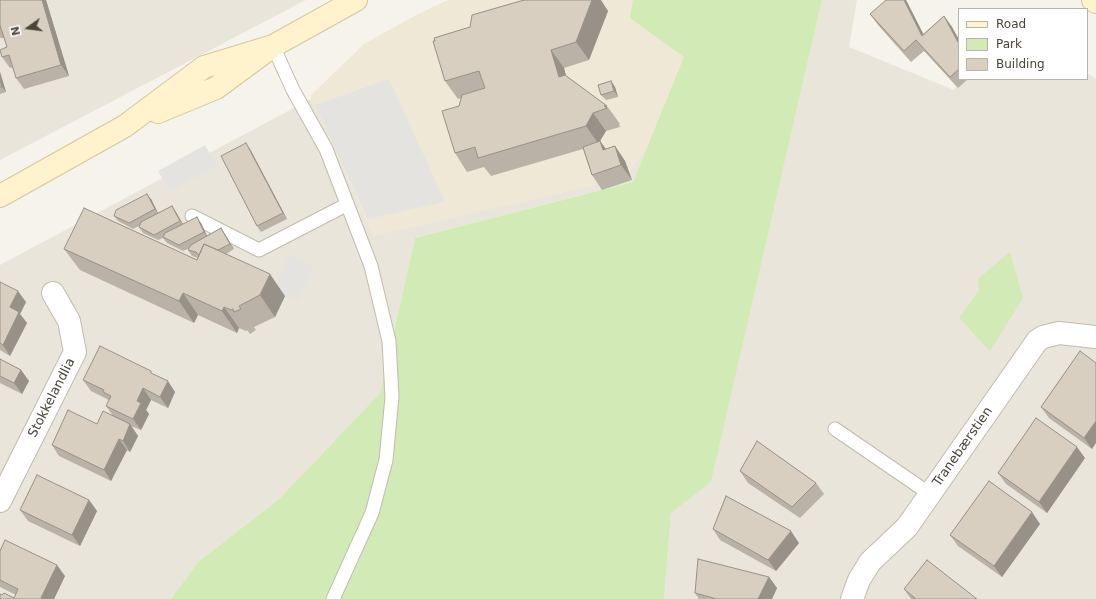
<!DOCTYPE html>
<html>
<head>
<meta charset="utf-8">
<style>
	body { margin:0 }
	#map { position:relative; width:1096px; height:599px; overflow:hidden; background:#f6f3ec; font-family:"DejaVu Sans",sans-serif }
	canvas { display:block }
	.legend { position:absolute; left:958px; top:8px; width:130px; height:72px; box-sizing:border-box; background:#fff; border:1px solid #b7b4b0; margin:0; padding:5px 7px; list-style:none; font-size:12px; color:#4b4439 }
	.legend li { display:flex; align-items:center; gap:8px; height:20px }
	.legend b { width:20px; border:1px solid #b7b4b0 }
	.north { position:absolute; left:8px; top:8px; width:40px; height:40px; -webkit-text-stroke:3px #fff; paint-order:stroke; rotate:256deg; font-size:11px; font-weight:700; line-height:16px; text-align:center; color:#4b4439 }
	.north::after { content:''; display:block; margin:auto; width:14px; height:18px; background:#4b4439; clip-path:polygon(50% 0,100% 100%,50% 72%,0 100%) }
</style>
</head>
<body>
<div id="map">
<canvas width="1096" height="599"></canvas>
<ul class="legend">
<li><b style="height:5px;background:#fff3cd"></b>Road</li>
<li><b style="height:11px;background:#d2eab5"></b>Park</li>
<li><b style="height:11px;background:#d8cfc1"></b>Building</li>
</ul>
<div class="north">N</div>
</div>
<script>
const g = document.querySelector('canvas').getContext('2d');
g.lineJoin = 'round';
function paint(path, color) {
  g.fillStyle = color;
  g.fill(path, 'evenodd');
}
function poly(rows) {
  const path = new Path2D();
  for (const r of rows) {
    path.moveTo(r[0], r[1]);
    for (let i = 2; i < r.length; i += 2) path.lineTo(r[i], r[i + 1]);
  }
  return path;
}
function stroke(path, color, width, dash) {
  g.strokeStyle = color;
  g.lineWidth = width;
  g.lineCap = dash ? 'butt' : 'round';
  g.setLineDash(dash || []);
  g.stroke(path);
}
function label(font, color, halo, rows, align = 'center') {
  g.font = font + ' "DejaVu Sans",sans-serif';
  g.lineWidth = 3;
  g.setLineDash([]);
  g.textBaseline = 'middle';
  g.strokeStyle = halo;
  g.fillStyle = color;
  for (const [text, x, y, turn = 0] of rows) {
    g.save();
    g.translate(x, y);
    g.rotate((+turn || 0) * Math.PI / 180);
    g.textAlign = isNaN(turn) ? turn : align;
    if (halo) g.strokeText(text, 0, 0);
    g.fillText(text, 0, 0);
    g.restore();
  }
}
paint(poly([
	[0,0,306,0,0,160],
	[822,0,857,0,849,47,954,90,960,79,1087,79,1087,73,1096,79,1096,599,664,599,671,513,711,481],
	[475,11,684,57,633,182,415,238,380,393,279,499,198,562,171,599,0,599,0,265]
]), '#eae5da');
paint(poly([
	[448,0,662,0,696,71,626,178,373,236,310,96,364,44,418,14]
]), '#efe8d6');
paint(poly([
	[633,0,822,0,711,482,671,513,664,599,171,599,198,562,279,499,380,393,415,238,633,182,684,57,630,18],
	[1010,252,1023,298,990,351,959,318,979,290,978,279]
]), '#d2eab5');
paint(poly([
	[389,79,445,202,368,219,315,105],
	[205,145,217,166,170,192,158,171],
	[289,255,314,267,298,302,274,289]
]), '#e5e3e0');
const lane = poly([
	[273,46,293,90,326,149,371,266,389,341,392,397,386,460,372,513,333,599],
	[192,216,259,250,346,205],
	[835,429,930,494]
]);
const street = poly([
	[0,501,75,352,69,321,53,293],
	[852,599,859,580,870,562,907,527,1037,341,1043,337,1059,333,1096,337]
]);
const secondary = poly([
	[1093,0,1096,2],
	[158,112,216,88,273,46,356,0],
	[0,196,125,126,204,67,273,46]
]);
stroke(lane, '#c2bbae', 15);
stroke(street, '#c2bbae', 24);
stroke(secondary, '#d6c79b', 24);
stroke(lane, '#fff', 13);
stroke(street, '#fff', 22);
stroke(secondary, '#fff3cd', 22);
paint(poly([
	[0,0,46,0,69,76,24,89,16,78,13,67,10,68,2,57,7,47,4,38,1,38,0,37],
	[906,0,923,34,944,16,952,27,959,40,959,79,968,79,958,88,924,51,911,62,878,25,870,14],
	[607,8,606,9,608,11,589,60,564,68,566,76,607,106,620,124,619,124,620,127,606,131,600,141,606,149,615,146,625,161,632,180,602,190,592,175,583,149,491,176,484,167,467,172,455,153,459,106,461,98,458,99,445,81],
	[0,72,6,92,0,94],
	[611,81,615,87,618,97,606,100,601,95],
	[250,149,287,219,261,232,257,226],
	[151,199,158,213,172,206,176,212,183,224,201,223,207,236,221,228,234,249,226,254,285,296,275,317,254,327,256,330,250,334,247,330,246,331,239,328,237,333,198,315,194,323,80,270,64,249,197,260,198,258,192,256,188,250,190,248,183,251,167,243,163,238,158,240,143,233,139,227,139,226,133,229,118,221,114,216],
	[0,282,26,302,20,314,27,323,10,356,0,350],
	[1080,351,1092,449,1049,418,1041,407],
	[0,359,21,370,29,381,22,394,0,383],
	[154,374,175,392,168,408,151,400,146,410,149,414,141,430,131,426,138,436,130,452,127,450,111,481,59,456,52,445,97,424,113,416,106,406,109,401,107,399,91,391,83,380],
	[1085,458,1047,513,1006,484,998,473],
	[740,471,816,483,824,494,800,518,748,483],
	[89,500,97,511,80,546,28,521,20,510],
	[1040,524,1002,577,958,546,950,535],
	[713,529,799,543,776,571,720,540],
	[0,551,65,576,54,599,0,599,2,595,14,598,16,595,0,587],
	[769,577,777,588,772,599,699,599,695,593],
	[904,589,977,599,911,599]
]), '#bab2a6');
paint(poly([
	[42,0,46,0,69,76,61,65],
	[592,0,601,0,608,11,589,60,576,42],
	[904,0,906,0,930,47,922,36],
	[944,16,952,27,959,40,959,44],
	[551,50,564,68,571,95,559,77],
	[0,72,6,92,2,87,0,79],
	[611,81,615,87,618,97,614,91],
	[593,113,606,131,600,141,611,156,613,165,586,126],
	[246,143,250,149,287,219,283,213],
	[615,146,625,161,632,180,621,165],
	[147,194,151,199,159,215,155,209],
	[172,206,176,212,184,227,180,221],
	[197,217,201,223,208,238,204,232],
	[221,228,225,234,234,249,230,244],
	[270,274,285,296,275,317,260,295],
	[18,291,26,302,20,314,27,323,10,356,3,345,10,307],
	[183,293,198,315,194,323,179,301],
	[224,307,239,328,237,333,222,311],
	[21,370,29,381,22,394,14,383],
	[168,381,175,392,168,408,160,397],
	[143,388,151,400,146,410,149,414,141,430,133,419,137,401],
	[1096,421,1096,443,1092,449,1084,438],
	[130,424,138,436,130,452,123,441],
	[119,439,127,450,111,481,104,470],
	[1077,447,1085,458,1047,513,1039,502],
	[89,500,97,511,80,546,72,535],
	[1032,512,1040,524,1002,577,994,566],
	[791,531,799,543,776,571,768,560],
	[57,565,65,576,54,599,42,599,41,598],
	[769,577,777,588,772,599,758,599]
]), '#979187');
const building = poly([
	[0,0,42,0,61,65,16,78,9,55,2,57,0,50,7,47,0,25,0,0],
	[524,0,592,0,576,42,551,50,559,77,565,75,607,106,604,106,607,108,593,113,586,126,478,158,475,147,455,153,442,111,459,106,462,95,485,88,479,71,445,81,433,41,435,41,434,38,470,27,472,15,524,0],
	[886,0,904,0,922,36,944,16,959,44,959,69,950,77,916,40,904,51,870,14,886,0],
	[0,79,2,87,0,87,0,79],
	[611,81,614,91,601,95,598,85,611,81],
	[600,141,603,150,615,146,621,165,592,175,583,147,600,141],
	[246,143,283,213,257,226,221,156,246,143],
	[147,194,155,209,129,223,114,216,116,210,147,194],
	[172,206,180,221,154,235,139,227,141,222,172,206],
	[84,208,197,260,204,244,270,274,260,295,239,306,241,309,234,312,233,309,231,310,224,307,222,311,183,293,179,301,64,249,84,208],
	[197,217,204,232,179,245,163,237,165,233,197,217],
	[221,228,230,244,218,250,204,244,199,255,196,252,188,250,191,245,221,228],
	[0,282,18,291,10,307,19,312,3,345,0,343,0,282],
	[100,346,151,371,151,373,168,381,160,397,143,388,137,401,141,403,133,419,106,406,111,396,103,392,104,390,83,380,100,346],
	[1080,351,1096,363,1096,421,1084,438,1041,407,1080,351],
	[0,359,21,370,14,383,0,376,0,359],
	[68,410,97,424,103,411,130,424,123,441,119,439,104,470,52,445,68,410],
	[1036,418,1077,447,1039,502,998,473,1036,418],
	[757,441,816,483,792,507,740,471,757,441],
	[37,475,89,500,72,535,20,510,37,475],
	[989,481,1032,512,994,566,950,535,989,481],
	[726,496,791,531,768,560,713,529,726,496],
	[5,540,57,565,41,598,44,599,0,599,0,594,2,595,4,593,14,598,18,589,0,580,0,551,5,540],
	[698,559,769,577,758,599,717,599,695,593,698,559],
	[927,560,977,599,916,599,904,589,927,560]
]);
paint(building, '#d8cfc1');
stroke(building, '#979187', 1);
label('13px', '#4b4439', '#fff', [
	["Stokkelandlia",52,398,-63],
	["Tranebærstien",963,447,-55]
]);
</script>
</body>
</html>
